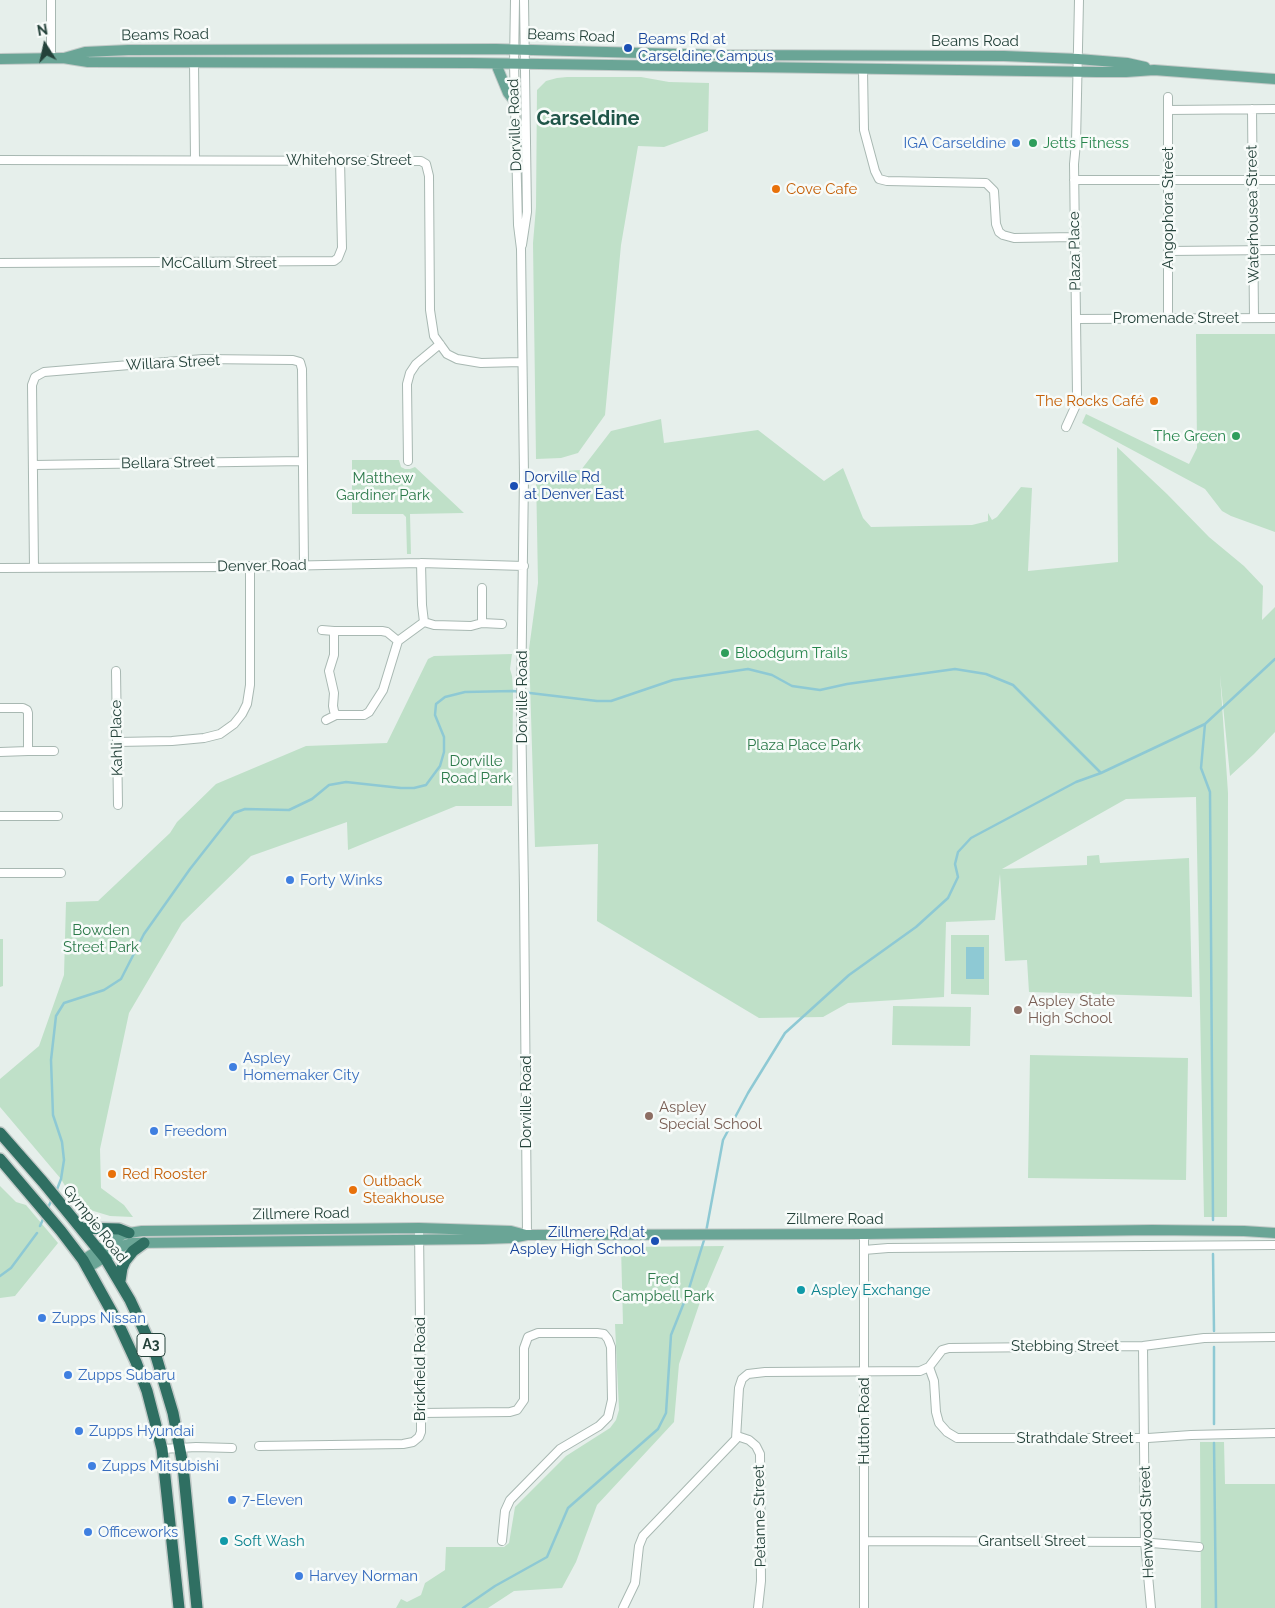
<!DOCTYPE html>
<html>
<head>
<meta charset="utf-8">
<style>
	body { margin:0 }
	#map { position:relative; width:1275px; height:1608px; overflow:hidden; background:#e6efeb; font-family:Raleway,sans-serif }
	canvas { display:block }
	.north { position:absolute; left:20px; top:20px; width:50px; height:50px; -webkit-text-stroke:4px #f7fbf9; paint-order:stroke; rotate:350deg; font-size:14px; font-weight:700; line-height:20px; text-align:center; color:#24423a }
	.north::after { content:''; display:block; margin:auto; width:18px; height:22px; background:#24423a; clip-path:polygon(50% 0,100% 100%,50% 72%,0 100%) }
</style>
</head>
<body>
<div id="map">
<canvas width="1275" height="1608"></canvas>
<div class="north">N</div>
</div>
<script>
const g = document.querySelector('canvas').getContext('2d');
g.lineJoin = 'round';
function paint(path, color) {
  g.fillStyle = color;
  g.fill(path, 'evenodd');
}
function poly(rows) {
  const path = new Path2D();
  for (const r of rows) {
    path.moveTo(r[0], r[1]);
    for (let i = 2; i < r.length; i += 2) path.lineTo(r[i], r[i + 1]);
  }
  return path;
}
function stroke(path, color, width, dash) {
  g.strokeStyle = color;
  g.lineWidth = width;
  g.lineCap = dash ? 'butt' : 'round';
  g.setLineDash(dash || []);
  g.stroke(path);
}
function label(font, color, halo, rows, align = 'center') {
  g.font = font + ' Raleway,sans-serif';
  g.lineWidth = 5;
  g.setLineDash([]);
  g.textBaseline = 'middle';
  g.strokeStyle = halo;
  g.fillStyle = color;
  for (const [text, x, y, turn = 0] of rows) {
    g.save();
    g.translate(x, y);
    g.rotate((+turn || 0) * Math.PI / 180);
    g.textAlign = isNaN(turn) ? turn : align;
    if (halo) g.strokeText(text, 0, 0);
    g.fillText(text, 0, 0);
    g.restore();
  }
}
paint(poly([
	[567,77,641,77,669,82,709,83,708,131,664,147,638,146,621,245,605,415,578,453,561,458,536,459,533,243,536,207,537,90,546,81,557,78],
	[1196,334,1275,334,1275,532,1231,516,1222,511,1205,489,1082,423,1086,414,1189,464,1197,448],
	[661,419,664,443,758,430,824,481,843,468,863,518,871,527,972,525,988,521,988,513,992,520,997,517,1021,487,1032,488,1028,571,1118,562,1117,447,1167,494,1209,537,1244,566,1263,586,1262,620,1275,607,1275,732,1254,754,1230,776,1220,675,1228,793,1227,1217,1204,1217,1196,797,1126,799,1002,869,1087,865,1087,856,1099,855,1100,863,1189,858,1192,997,1029,992,1027,960,1005,961,1000,874,995,920,946,922,944,997,848,1003,823,1017,759,1018,597,921,598,844,535,847,529,649,538,583,536,473,581,470,611,431],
	[352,460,399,460,401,467,405,469,410,469,415,467,464,513,410,514,411,554,407,554,406,517,403,514,352,514],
	[512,654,510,669,512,676,513,691,512,806,456,806,348,850,347,822,251,856,182,923,129,1013,100,1149,101,1188,124,1205,133,1217,110,1216,77,1206,61,1179,0,1107,0,1079,39,1046,64,975,66,902,98,901,170,833,177,822,216,784,306,746,387,743,428,659,434,656],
	[951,935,989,935,989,995,951,994],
	[0,939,3,939,3,986,0,987],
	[893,1006,971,1007,970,1046,892,1045],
	[1030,1055,1188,1058,1186,1180,1028,1178],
	[0,1186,16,1202,26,1205,58,1243,15,1296,0,1298],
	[724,1246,699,1305,679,1364,674,1422,597,1505,576,1562,562,1588,514,1591,488,1608,396,1608,401,1599,407,1602,421,1595,425,1583,445,1570,446,1547,504,1547,509,1543,515,1507,566,1456,610,1428,616,1420,619,1410,615,1324,623,1324,621,1247],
	[1200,1442,1224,1442,1225,1484,1275,1484,1275,1608,1201,1608]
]), '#bfe0c8');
paint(poly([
	[966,947,984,947,984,979,966,979]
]), '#8ec9d4');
stroke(poly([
	[1205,724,1201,768,1210,792,1213,1220],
	[56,1192,61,1179,64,1160,62,1142,53,1115,51,1060,56,1016,64,1003,104,990,121,979,144,934,190,869,234,813,245,809,289,810,312,799,329,785,346,782,401,788,414,788,426,785,440,766,444,752,444,737,435,715,436,704,445,697,465,692,513,691,597,701,611,701,673,680,748,669,772,675,792,686,820,690,847,684,955,669,986,674,1013,685,1101,773],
	[47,1210,52,1199],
	[40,1226,44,1217],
	[706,1232,723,1140,748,1093,785,1033,849,975,916,927,948,898,958,877,955,864,958,852,971,838,1076,782,1101,773,1205,724,1275,659],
	[1213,1254,1214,1331],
	[0,1276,11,1268,37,1233],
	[1214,1347,1214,1424],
	[1214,1443,1216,1608],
	[463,1608,495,1586,547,1557,568,1508,658,1429,666,1413,671,1335,687,1295,705,1237]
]), '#8ec9d4', 2.5);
const minor = poly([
	[515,0,514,64,518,225,521,249,524,476,521,705,524,890,527,1235],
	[51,58,51,0],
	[194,62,195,160],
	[863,70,864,130,875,171,879,179,887,181,986,183,994,191,996,224,999,232,1003,235,1014,238,1075,237],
	[1168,97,1168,319],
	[1252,109,1254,318],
	[1168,110,1275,109],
	[0,160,421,161,426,164,429,176,430,310,434,336,447,354,457,359,481,363,521,362],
	[1074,180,1275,180],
	[522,245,527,212,524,0],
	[1168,251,1275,250],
	[0,263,334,261,338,258,342,248,340,160],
	[1076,319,1275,318],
	[1066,427,1076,405,1077,395,1074,164,1076,143,1079,0],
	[408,461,407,384,410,373,416,364,440,344],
	[34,465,303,461],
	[0,568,230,567,421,563,524,566],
	[34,568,32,385,35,377,44,372,203,359,293,360,300,362,302,369,304,566],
	[424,622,434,625,471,626,482,623,482,588],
	[482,623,502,624],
	[322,630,334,631,382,631,387,632,398,641],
	[334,631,334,655,329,671,334,693,333,706,334,711,336,715,364,715,369,712,383,690,398,641,424,622,422,605,421,563],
	[116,671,118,805],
	[0,708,23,708,27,710,28,713,28,751,0,752],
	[326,720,336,715],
	[117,742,172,741,204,738,220,734,234,724,242,714,247,704,250,685,250,566],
	[28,751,54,751],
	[0,816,58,816],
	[0,873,61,873],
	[864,1234,864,1608],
	[864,1250,888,1248,1275,1245],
	[1143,1346,1145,1542,1151,1608],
	[929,1367,934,1381,936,1412,939,1423,947,1432,957,1438,1148,1438,1191,1435,1275,1433],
	[421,1413,510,1412,517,1410,524,1400,524,1348,528,1337,538,1333,597,1333,604,1334,608,1339,611,1347,612,1400,608,1417,599,1426,560,1449,510,1500,505,1511,502,1541],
	[737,1436,749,1440,756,1446,760,1454,761,1581,758,1608],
	[259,1446,403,1444,413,1442,419,1437,421,1432,421,1413,419,1228],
	[162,1449,196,1447,232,1448],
	[864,1541,1140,1542,1199,1547],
	[623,1608,635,1583,639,1546,643,1536,736,1439,739,1388,742,1379,748,1374,765,1372,920,1371,929,1367,942,1350,949,1348,1143,1346,1204,1338,1275,1337]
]);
const major = poly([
	[64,58,85,52,128,50,496,49,716,55,1004,56,1078,59,1127,63,1145,67],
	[0,59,63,58,88,62,471,63,1097,72,1126,72,1154,70,1275,79],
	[496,64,508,93,515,102],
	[83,1260,122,1235,129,1233,142,1231,419,1228,511,1231,526,1235],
	[87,1268,125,1245,132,1243,483,1239,512,1238,527,1235,864,1234,1152,1230,1244,1231,1275,1233]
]);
const highway = poly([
	[0,1133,43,1182,105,1258,130,1300,156,1356,173,1413,183,1466,197,1608],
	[0,1159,61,1231,83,1260,118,1323,136,1362,147,1391,162,1449,179,1608],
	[81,1228,119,1229,129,1233],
	[120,1281,122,1268,125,1261,133,1251,144,1243]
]);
stroke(minor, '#a8b8b2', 10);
stroke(major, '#c2cac8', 12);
stroke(highway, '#c2cac8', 14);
stroke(minor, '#fff', 8);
stroke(major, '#6aa596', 10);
stroke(highway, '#2f6f62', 11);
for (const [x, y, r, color] of [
	[628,48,5,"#1a4fb4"],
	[1016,143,5,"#3f7fe0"],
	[1033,143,5,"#2e9e5b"],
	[776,189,5,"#e8710a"],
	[1154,401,5,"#e8710a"],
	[1236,436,5,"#2e9e5b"],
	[514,486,5,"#1a4fb4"],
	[725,653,5,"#2e9e5b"],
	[290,880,5,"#3f7fe0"],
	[1018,1010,5,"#8d6e63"],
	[233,1067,5,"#3f7fe0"],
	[649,1116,5,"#8d6e63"],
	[154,1131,5,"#3f7fe0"],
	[112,1174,5,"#e8710a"],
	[353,1190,5,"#e8710a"],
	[655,1241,5,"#1a4fb4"],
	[801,1290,5,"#0f9aa8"],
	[42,1318,5,"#3f7fe0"],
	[68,1375,5,"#3f7fe0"],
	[79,1431,5,"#3f7fe0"],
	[92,1466,5,"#3f7fe0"],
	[232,1500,5,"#3f7fe0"],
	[88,1532,5,"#3f7fe0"],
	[224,1541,5,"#0f9aa8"],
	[299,1576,5,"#3f7fe0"]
]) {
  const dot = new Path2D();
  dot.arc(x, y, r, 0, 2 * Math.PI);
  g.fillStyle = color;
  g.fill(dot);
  stroke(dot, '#f7fbf9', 2);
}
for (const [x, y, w] of [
	[151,1345,28]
]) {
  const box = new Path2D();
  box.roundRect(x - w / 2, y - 11.5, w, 23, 4);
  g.fillStyle = '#f7fbf9';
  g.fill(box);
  stroke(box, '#24423a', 1);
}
label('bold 14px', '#24423a', null, [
	["A3",151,1345]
]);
label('15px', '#24423a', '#f7fbf9', [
	["Beams Road",165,35,-1],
	["Beams Road",571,36,2],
	["Beams Road",975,41],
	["Dorville Road",515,125,-92],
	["Whitehorse Street",349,160],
	["Angophora Street",1168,208,-90],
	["Waterhousea Street",1253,214,-91],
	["Plaza Place",1075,251,-91],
	["McCallum Street",219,263],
	["Promenade Street",1176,318],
	["Willara Street",173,363,-3],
	["Bellara Street",168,463,-1],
	["Denver Road",262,566,-1],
	["Dorville Road",522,697,-90],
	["Kahli Place",117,738,-91],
	["Dorville Road",526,1102,-90],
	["Zillmere Road",301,1214,-1],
	["Zillmere Road",835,1219],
	["Gympie Road",95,1224,52],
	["Stebbing Street",1065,1346],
	["Brickfield Road",420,1369,-90],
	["Hutton Road",864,1421,-90],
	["Strathdale Street",1075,1438],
	["Petanne Street",760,1516,-91],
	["Henwood Street",1147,1522,-92],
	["Grantsell Street",1032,1541]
]);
label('15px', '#164399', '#f7fbf9', [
	["Beams Rd at",638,39],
	["Carseldine Campus",638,56],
	["Dorville Rd",524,477],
	["at Denver East",524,494],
	["Zillmere Rd at",645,1232,"right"],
	["Aspley High School",645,1249,"right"]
], 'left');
label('15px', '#366cbe', '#f7fbf9', [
	["IGA Carseldine",1006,143,"right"],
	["Forty Winks",300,880],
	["Aspley",243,1058],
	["Homemaker City",243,1075],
	["Freedom",164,1131],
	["Zupps Nissan",52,1318],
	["Zupps Subaru",78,1375],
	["Zupps Hyundai",89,1431],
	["Zupps Mitsubishi",102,1466],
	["7-Eleven",242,1500],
	["Officeworks",98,1532],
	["Harvey Norman",309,1576]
], 'left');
label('15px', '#27864d', '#f7fbf9', [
	["Jetts Fitness",1043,143],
	["The Green",1226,436,"right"],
	["Bloodgum Trails",735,653]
], 'left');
label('15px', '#c56008', '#f7fbf9', [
	["Cove Cafe",786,189],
	["The Rocks Café",1144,401,"right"],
	["Red Rooster",122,1174],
	["Outback",363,1181],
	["Steakhouse",363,1198]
], 'left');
label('15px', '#2d7a4b', '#f7fbf9', [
	["Matthew",383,478],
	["Gardiner Park",383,495],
	["Plaza Place Park",804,745],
	["Dorville",476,761],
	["Road Park",476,778],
	["Bowden",101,930],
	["Street Park",101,947],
	["Fred",663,1279],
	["Campbell Park",663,1296]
]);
label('15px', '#785e54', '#f7fbf9', [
	["Aspley State",1028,1001],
	["High School",1028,1018],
	["Aspley",659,1107],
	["Special School",659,1124]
], 'left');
label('15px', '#0d838f', '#f7fbf9', [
	["Aspley Exchange",811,1290],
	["Soft Wash",234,1541]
], 'left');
label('bold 20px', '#1f5548', '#f7fbf9', [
	["Carseldine",588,119]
]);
</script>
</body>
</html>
